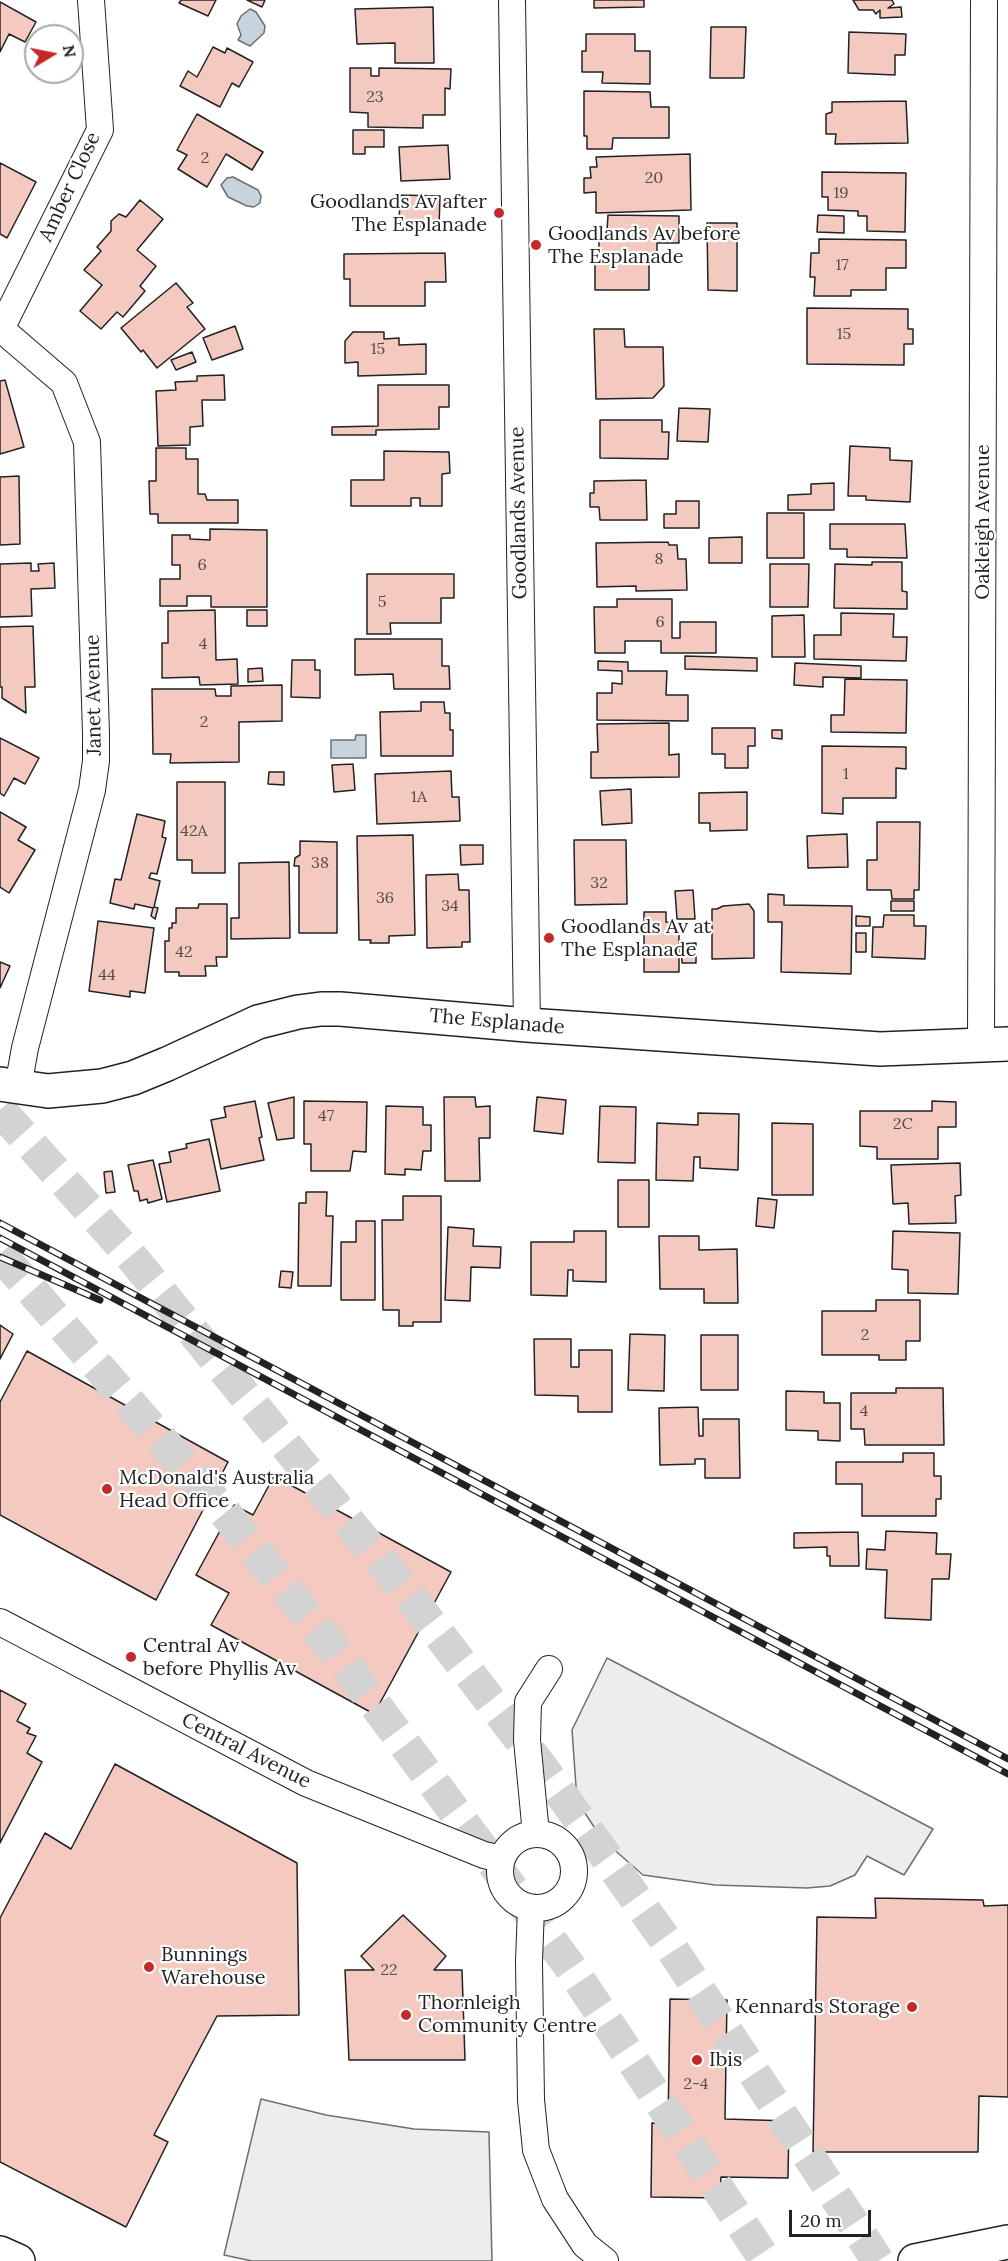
<!DOCTYPE html>
<html>
<head>
<meta charset="utf-8">
<style>
	body { margin:0 }
	#map { position:relative; width:1008px; height:2261px; overflow:hidden; background:#fff; font-family:Lora,serif }
	canvas { display:block }
	.north { position:absolute; left:24px; top:24px; width:60px; height:60px; box-sizing:border-box; background:#fff; border:2px solid #a7a7a7; border-radius:50%; rotate:80deg; font-size:16px; font-weight:700; line-height:24px; text-align:center; color:#222 }
	.north::after { content:''; display:block; margin:auto; width:21px; height:27px; background:#c62828; clip-path:polygon(50% 0,100% 100%,50% 72%,0 100%) }
	.scale { position:absolute; left:789px; top:2210px; width:82px; height:27px; box-sizing:border-box; border:3px solid #222; border-top:0; padding-left:8px; font-size:18px; line-height:21px; white-space:nowrap; color:#222; -webkit-text-stroke:4px #fff; paint-order:stroke }
</style>
</head>
<body>
<div id="map">
<canvas width="1008" height="2261"></canvas>
<div class="north">N</div>
<div class="scale">20 m</div>
</div>
<script>
const g = document.querySelector('canvas').getContext('2d');
g.lineJoin = 'round';
function paint(path, color) {
  g.fillStyle = color;
  g.fill(path, 'evenodd');
}
function poly(rows) {
  const path = new Path2D();
  for (const r of rows) {
    if (r.length === 3) {
      path.moveTo(r[0] + r[2], r[1]);
      path.arc(r[0], r[1], r[2], 0, 2 * Math.PI);
      continue;
    }
    path.moveTo(r[0], r[1]);
    for (let i = 2; i < r.length; i += 2) path.lineTo(r[i], r[i + 1]);
  }
  return path;
}
function stroke(path, color, width, dash) {
  g.strokeStyle = color;
  g.lineWidth = width;
  g.lineCap = dash ? 'butt' : 'round';
  g.setLineDash(dash || []);
  g.stroke(path);
}
function label(font, color, halo, rows, align = 'center') {
  g.font = font + ' Lora,serif';
  g.lineWidth = 4.5;
  g.setLineDash([]);
  g.textBaseline = 'middle';
  g.strokeStyle = halo;
  g.fillStyle = color;
  for (const [text, x, y, turn = 0] of rows) {
    g.save();
    g.translate(x, y);
    g.rotate((+turn || 0) * Math.PI / 180);
    g.textAlign = isNaN(turn) ? turn : align;
    if (halo) g.strokeText(text, 0, 0);
    g.fillText(text, 0, 0);
    g.restore();
  }
}
const parking = poly([
	[607,1658,933,1829,904,1875,867,1856,855,1875,830,1886,807,1888,715,1885,643,1875,602,1839,577,1801,572,1730,607,1658],
	[261,2099,326,2115,414,2129,489,2132,492,2261,252,2261,224,2255,261,2099]
]);
paint(parking, '#ededed');
stroke(parking, '#6f6f6f', 1.5);
const water = poly([
	[250,9,256,12,265,26,264,33,250,46,238,40,241,35,237,24,241,16,250,9],
	[233,177,258,190,261,196,260,203,254,207,247,206,228,197,221,185,227,178,233,177],
	[356,735,366,735,366,758,331,758,331,740,355,740,356,735]
]);
paint(water, '#c7d3dd');
stroke(water, '#6f6f6f', 1.5);
const building = poly([
	[181,0,216,0,208,16,179,3,181,0],
	[247,0,265,0,262,7,247,0],
	[594,0,644,0,644,7,594,8,594,0],
	[853,0,892,0,894,4,888,8,901,7,902,17,880,18,880,10,876,14,873,10,859,10,853,0],
	[0,2,36,22,25,42,9,34,0,52,0,2],
	[433,7,434,63,395,63,395,43,357,44,355,9,433,7],
	[711,27,746,27,744,78,710,78,711,27],
	[849,32,906,34,905,55,895,55,895,75,848,73,849,32],
	[586,34,635,34,635,51,650,51,650,84,602,83,603,72,582,72,582,51,586,51,586,34],
	[213,47,225,53,227,48,253,62,239,87,232,83,220,107,180,86,188,71,197,77,213,47],
	[350,68,371,68,371,76,379,76,379,68,451,69,450,89,445,88,445,115,423,115,423,128,368,127,368,113,350,112,350,68],
	[584,91,650,92,651,107,669,107,669,138,613,138,612,149,587,149,587,136,584,136,584,91],
	[906,101,908,143,835,144,836,134,826,134,826,114,832,112,832,102,906,101],
	[197,114,263,152,252,170,226,154,207,187,178,169,187,155,177,150,197,114],
	[353,130,384,130,384,147,365,147,365,154,353,154,353,130],
	[448,145,450,179,401,181,399,147,448,145],
	[690,154,691,210,596,213,596,192,584,193,584,178,591,178,590,167,597,167,596,157,690,154],
	[0,163,36,182,7,238,0,234,0,163],
	[822,172,906,173,905,232,867,231,867,216,858,216,858,211,828,210,828,197,822,197,822,172],
	[400,195,440,196,439,228,399,226,400,195],
	[140,200,163,219,137,250,156,266,140,286,145,291,123,317,117,312,101,329,80,311,102,285,84,270,101,251,97,247,111,231,111,221,119,214,126,217,140,200],
	[608,215,679,216,679,243,657,243,657,260,649,260,649,290,595,290,595,262,599,263,599,231,607,231,608,215],
	[818,215,844,216,844,233,817,232,818,215],
	[707,223,737,223,737,291,708,290,707,223],
	[819,239,906,240,906,268,886,268,886,290,851,290,851,296,814,296,815,277,810,277,811,253,819,253,819,239],
	[445,253,446,282,425,282,425,306,350,306,350,279,344,279,344,254,445,253],
	[176,283,193,303,187,307,205,329,157,368,143,350,141,352,121,328,176,283],
	[807,308,908,309,908,329,913,329,913,344,904,344,904,365,807,364,807,308],
	[235,326,243,349,212,360,203,338,235,326],
	[594,329,624,329,625,347,663,347,664,386,653,398,596,399,594,329],
	[353,332,384,332,384,339,399,338,399,345,426,344,426,374,358,376,358,362,345,363,345,341,353,332],
	[192,352,196,362,176,370,171,360,192,352],
	[224,375,225,400,202,400,203,426,190,427,190,445,158,446,156,391,176,390,175,382,197,381,197,376,224,375],
	[5,380,24,447,0,454,0,381,5,380],
	[378,385,449,385,449,407,439,407,439,429,376,430,376,435,332,435,332,427,378,426,378,385],
	[679,408,710,409,708,442,677,441,679,408],
	[600,420,662,420,662,432,669,432,668,459,600,458,600,420],
	[850,446,890,448,890,460,912,461,910,502,866,500,866,496,848,496,850,446],
	[156,448,186,448,186,459,198,459,198,494,205,494,207,500,238,500,238,523,158,523,158,514,150,514,149,481,156,481,156,448],
	[384,451,449,452,450,473,442,474,442,506,420,506,420,498,411,498,411,506,351,506,351,480,384,480,384,451],
	[19,476,20,544,0,545,0,477,19,476],
	[646,480,647,520,600,520,599,507,590,507,590,493,594,493,594,481,646,480],
	[834,483,834,510,788,510,788,495,811,494,811,484,834,483],
	[676,501,699,501,699,528,664,528,664,514,676,514,676,501],
	[767,513,804,513,804,558,767,558,767,513],
	[830,524,905,524,907,558,847,557,847,549,830,549,830,524],
	[210,529,267,530,267,607,211,607,211,596,187,596,187,606,160,606,160,579,180,579,180,565,172,565,172,535,190,535,190,539,210,540,210,529],
	[742,537,742,563,709,563,709,538,742,537],
	[668,542,669,545,677,545,678,559,686,559,687,590,636,591,636,586,597,587,596,543,668,542],
	[872,562,902,562,902,591,907,592,907,609,834,608,835,564,872,565,872,562],
	[31,563,31,571,39,571,38,564,54,563,55,588,31,589,32,616,0,617,0,564,31,563],
	[770,564,809,564,808,607,770,607,770,564],
	[367,574,454,574,454,598,441,598,441,623,390,623,391,634,367,634,367,574],
	[617,599,672,599,672,638,680,638,680,622,716,622,716,653,661,653,661,641,625,641,625,653,595,653,594,607,617,607,617,599],
	[215,610,216,660,237,659,238,684,200,685,199,677,162,678,162,643,168,643,168,611,215,610],
	[247,610,267,610,267,626,247,626,247,610],
	[841,613,894,614,893,637,907,637,906,661,814,659,814,635,841,635,841,613],
	[804,615,805,657,772,657,772,616,804,615],
	[33,626,35,687,25,687,26,713,2,698,2,687,0,687,0,627,33,626],
	[355,639,442,639,442,666,449,666,450,689,394,689,393,674,355,675,355,639],
	[685,656,757,658,757,671,685,669,685,656],
	[292,660,315,660,315,670,320,670,320,698,291,697,292,660],
	[598,661,628,662,628,671,667,671,666,695,688,695,688,721,597,720,597,693,612,693,612,683,622,684,622,671,598,670,598,661],
	[795,663,861,666,861,678,823,677,823,687,794,685,795,663],
	[262,668,263,681,248,682,248,669,262,668],
	[845,679,907,680,906,733,831,732,831,715,844,715,845,679],
	[282,685,282,721,239,722,239,762,170,763,171,754,153,754,152,689,215,689,216,696,231,696,231,686,282,685],
	[421,702,444,702,445,713,450,713,450,730,453,730,453,756,381,756,380,712,421,711,421,702],
	[669,723,669,755,679,754,679,777,591,778,591,752,598,752,597,724,669,723],
	[712,728,755,728,755,746,748,746,748,768,725,768,725,754,712,754,712,728],
	[772,730,782,730,782,739,772,738,772,730],
	[0,738,39,758,25,784,14,778,4,796,0,793,0,738],
	[822,746,906,747,906,769,896,768,896,798,843,798,843,814,822,813,822,746],
	[353,764,355,790,334,792,332,765,353,764],
	[451,771,452,797,459,797,460,821,377,824,375,774,451,771],
	[269,772,284,772,284,785,268,784,269,772],
	[177,782,225,782,225,873,192,873,192,860,177,860,177,782],
	[631,789,632,823,602,825,600,791,631,789],
	[747,792,747,830,710,831,710,823,699,823,699,793,747,792],
	[0,812,26,827,18,840,35,850,9,893,0,887,0,812],
	[137,814,165,821,162,837,166,838,157,874,151,873,149,878,160,881,154,907,158,908,155,919,151,916,153,908,135,904,134,909,110,903,115,879,121,880,137,814],
	[877,822,920,822,919,890,914,890,914,899,892,899,891,890,867,890,867,860,877,860,877,822],
	[847,834,848,867,808,868,807,836,847,834],
	[413,835,415,935,389,936,389,943,370,943,371,940,359,940,357,836,413,835],
	[574,840,626,840,627,904,575,905,574,840],
	[300,841,337,842,337,933,299,933,299,866,294,866,295,858,300,855,300,841],
	[460,845,483,845,483,864,461,865,460,845],
	[289,862,290,938,231,939,231,918,239,918,239,863,289,862],
	[458,874,459,890,469,890,470,942,462,942,462,947,427,948,426,875,458,874],
	[693,890,695,919,677,919,675,891,693,890],
	[768,894,784,895,784,905,852,906,851,974,781,972,782,922,768,922,768,894],
	[891,901,914,901,914,911,891,911,891,901],
	[199,904,227,904,227,957,216,957,217,966,205,966,206,976,179,976,179,972,165,972,165,941,169,941,169,928,172,928,172,923,176,923,176,908,198,908,199,904],
	[749,904,754,911,754,958,712,959,712,909,717,909,723,906,749,904],
	[644,912,666,912,666,922,679,923,679,972,644,972,644,912],
	[884,915,914,915,914,926,926,926,925,959,872,957,873,927,883,927,884,915],
	[856,916,870,917,870,926,856,926,856,916],
	[98,921,154,928,145,993,130,991,130,997,89,991,98,921],
	[856,933,866,933,866,952,856,952,856,933],
	[696,943,696,963,682,963,681,944,696,943],
	[0,962,10,966,0,988,0,962],
	[294,1097,294,1138,277,1140,268,1103,294,1097],
	[444,1097,475,1097,476,1107,490,1106,490,1138,479,1138,480,1181,445,1181,444,1097],
	[537,1097,566,1100,563,1134,534,1131,537,1097],
	[255,1101,262,1137,259,1138,264,1160,221,1169,211,1120,226,1117,224,1107,255,1101],
	[304,1101,367,1102,366,1152,353,1151,350,1171,311,1171,311,1144,304,1144,304,1101],
	[932,1101,956,1102,956,1127,938,1127,938,1159,877,1159,877,1147,860,1146,860,1111,932,1111,932,1101],
	[386,1106,423,1107,423,1125,431,1125,431,1151,423,1151,421,1170,405,1169,405,1175,385,1174,386,1106],
	[600,1106,636,1107,635,1163,598,1162,600,1106],
	[698,1113,739,1114,738,1170,700,1168,700,1157,694,1157,693,1181,656,1180,657,1123,698,1125,698,1113],
	[772,1123,813,1124,813,1195,772,1195,772,1123],
	[209,1139,220,1191,167,1202,159,1164,171,1162,169,1152,187,1148,186,1144,209,1139],
	[153,1160,162,1199,148,1203,147,1199,140,1201,138,1191,134,1191,128,1165,153,1160],
	[960,1163,961,1195,955,1196,956,1223,909,1224,908,1203,893,1204,891,1165,960,1163],
	[112,1171,115,1192,106,1193,104,1172,112,1171],
	[618,1180,649,1180,649,1227,618,1227,618,1180],
	[306,1192,327,1192,326,1216,333,1216,331,1286,298,1286,299,1203,306,1203,306,1192],
	[403,1196,441,1196,441,1322,413,1322,413,1326,399,1326,399,1310,383,1310,382,1220,403,1220,403,1196],
	[758,1198,777,1200,774,1228,756,1226,758,1198],
	[356,1221,375,1221,375,1300,341,1300,341,1242,356,1242,356,1221],
	[448,1227,474,1229,473,1246,501,1247,500,1268,471,1267,470,1301,445,1300,448,1227],
	[574,1231,606,1231,606,1282,573,1281,573,1270,568,1270,567,1296,531,1295,531,1242,574,1242,574,1231],
	[893,1231,960,1233,958,1294,908,1293,908,1270,892,1269,893,1231],
	[659,1236,699,1236,699,1250,737,1249,738,1303,704,1303,704,1289,660,1289,659,1236],
	[281,1271,293,1272,291,1288,279,1287,281,1271],
	[876,1300,920,1300,920,1341,906,1341,906,1360,879,1360,879,1355,822,1355,822,1311,876,1311,876,1300],
	[0,1325,13,1334,0,1359,0,1325],
	[630,1334,665,1335,664,1391,628,1390,630,1334],
	[701,1335,738,1335,738,1390,701,1390,701,1335],
	[534,1339,571,1339,571,1367,579,1367,579,1350,612,1350,612,1412,578,1412,578,1396,535,1395,534,1339],
	[27,1351,228,1462,156,1600,0,1515,0,1402,27,1351],
	[896,1388,943,1388,944,1445,865,1445,864,1429,851,1429,851,1393,896,1393,896,1388],
	[786,1391,824,1392,824,1403,840,1403,840,1441,818,1440,818,1431,786,1430,786,1391],
	[698,1407,699,1436,703,1436,703,1419,739,1419,740,1478,705,1478,705,1459,695,1459,695,1464,660,1465,659,1408,698,1407],
	[903,1453,934,1453,934,1476,941,1476,941,1499,936,1499,936,1516,862,1516,862,1484,836,1484,836,1462,903,1462,903,1453],
	[274,1476,451,1572,374,1714,211,1625,229,1593,196,1575,234,1505,253,1515,274,1476],
	[886,1531,937,1533,936,1554,951,1554,949,1579,932,1579,931,1620,885,1618,887,1570,866,1569,867,1549,885,1550,886,1531],
	[858,1532,859,1566,830,1566,830,1556,827,1556,827,1547,794,1548,794,1533,858,1532],
	[0,1690,26,1704,17,1721,30,1728,27,1733,36,1736,27,1753,42,1762,0,1843,0,1690],
	[115,1764,297,1863,299,2015,217,2016,154,2135,168,2142,126,2227,0,2162,0,1918,45,1833,71,1849,115,1764],
	[875,1898,983,1900,984,1906,1008,1905,1008,2097,979,2096,978,2152,813,2152,817,1917,876,1918,875,1898],
	[403,1915,446,1956,434,1970,462,1970,465,2060,349,2060,345,1970,374,1970,361,1956,403,1915],
	[670,1999,727,2000,725,2119,789,2121,788,2178,721,2177,720,2198,651,2197,652,2123,668,2124,670,1999]
]);
paint(building, '#f3c9c0');
stroke(building, '#222', 1.5);
stroke(poly([
	[0,1110,130,1255,407,1593,543,1769,670,1946,878,2261],
	[0,1254,222,1509,333,1648,571,1968,766,2261]
]), '#d3d3d3', 33, [33, 16]);
const street = poly([
	[512,0,527,1025],
	[0,328,64,383,87,442,96,734,96,761,92,790,25,1048,18,1087],
	[1,329,100,130,91,0],
	[981,1044,984,0],
	[0,1622,306,1783,484,1855,502,1859],
	[536,1834,527,1740,528,1702,549,1669],
	[537,1871,37],
	[531,1908,529,1961,531,2100,536,2150,555,2199,585,2245,605,2261]
]);
const secondary = poly([
	[0,1084,48,1091,102,1086,133,1078,167,1064,258,1022,298,1012,321,1009,340,1009,527,1025,880,1049,1008,1044]
]);
const highway = poly([
	[0,2253,18,2261],
	[915,2261,1008,2242]
]);
stroke(street, '#222', 28);
stroke(secondary, '#222', 36);
stroke(highway, '#222', 36);
stroke(street, '#fff', 26);
stroke(secondary, '#fff', 33);
stroke(highway, '#fff', 33);
const rail = poly([
	[0,1223,1008,1759],
	[0,1238,1008,1774],
	[0,1257,100,1300]
]);
stroke(rail, '#222', 7);
stroke(rail, '#fff', 4.5, [14]);
for (const [x, y, r, color] of [
	[499,213,6,"#c62828"],
	[536,245,6,"#c62828"],
	[549,938,6,"#c62828"],
	[107,1489,6,"#c62828"],
	[131,1657,6,"#c62828"],
	[149,1967,6,"#c62828"],
	[912,2007,6,"#c62828"],
	[406,2015,6,"#c62828"],
	[697,2060,6,"#c62828"]
]) {
  const dot = new Path2D();
  dot.arc(x, y, r, 0, 2 * Math.PI);
  g.fillStyle = color;
  g.fill(dot);
  stroke(dot, '#fff', 2);
}
label('16px', '#564c4a', null, [
	["23",375,97],
	["2",205,158],
	["20",654,178],
	["19",841,193],
	["17",842,265],
	["15",844,334],
	["15",378,349],
	["8",659,559],
	["6",202,565],
	["5",382,602],
	["6",660,622],
	["4",203,644],
	["2",204,722],
	["1",846,774],
	["1A",419,797],
	["42A",194,831],
	["38",320,863],
	["32",599,883],
	["36",385,898],
	["34",450,906],
	["42",184,952],
	["44",107,975],
	["47",326,1116],
	["2C",903,1124],
	["2",865,1335],
	["4",864,1411],
	["22",389,1970],
	["2-4",696,2084]
]);
label('20px', '#222', '#fff', [
	["Amber Close",70,187,-65],
	["Goodlands Avenue",519,513,-91],
	["Oakleigh Avenue",983,522,-90],
	["Janet Avenue",94,695,-91],
	["The Esplanade",497,1022,5],
	["Central Avenue",246,1751,27]
]);
label('20px', '#222', '#fff', [
	["Goodlands Av after",487,202,"right"],
	["The Esplanade",487,225,"right"],
	["Goodlands Av before",548,234],
	["The Esplanade",548,257],
	["Goodlands Av at",561,927],
	["The Esplanade",561,950],
	["McDonald's Australia",119,1478],
	["Head Office",119,1501],
	["Central Av",143,1646],
	["before Phyllis Av",143,1669],
	["Bunnings",161,1955],
	["Warehouse",161,1978],
	["Thornleigh",418,2003],
	["Community Centre",418,2026],
	["Kennards Storage",900,2007,"right"],
	["Ibis",709,2060]
], 'left');
</script>
</body>
</html>
